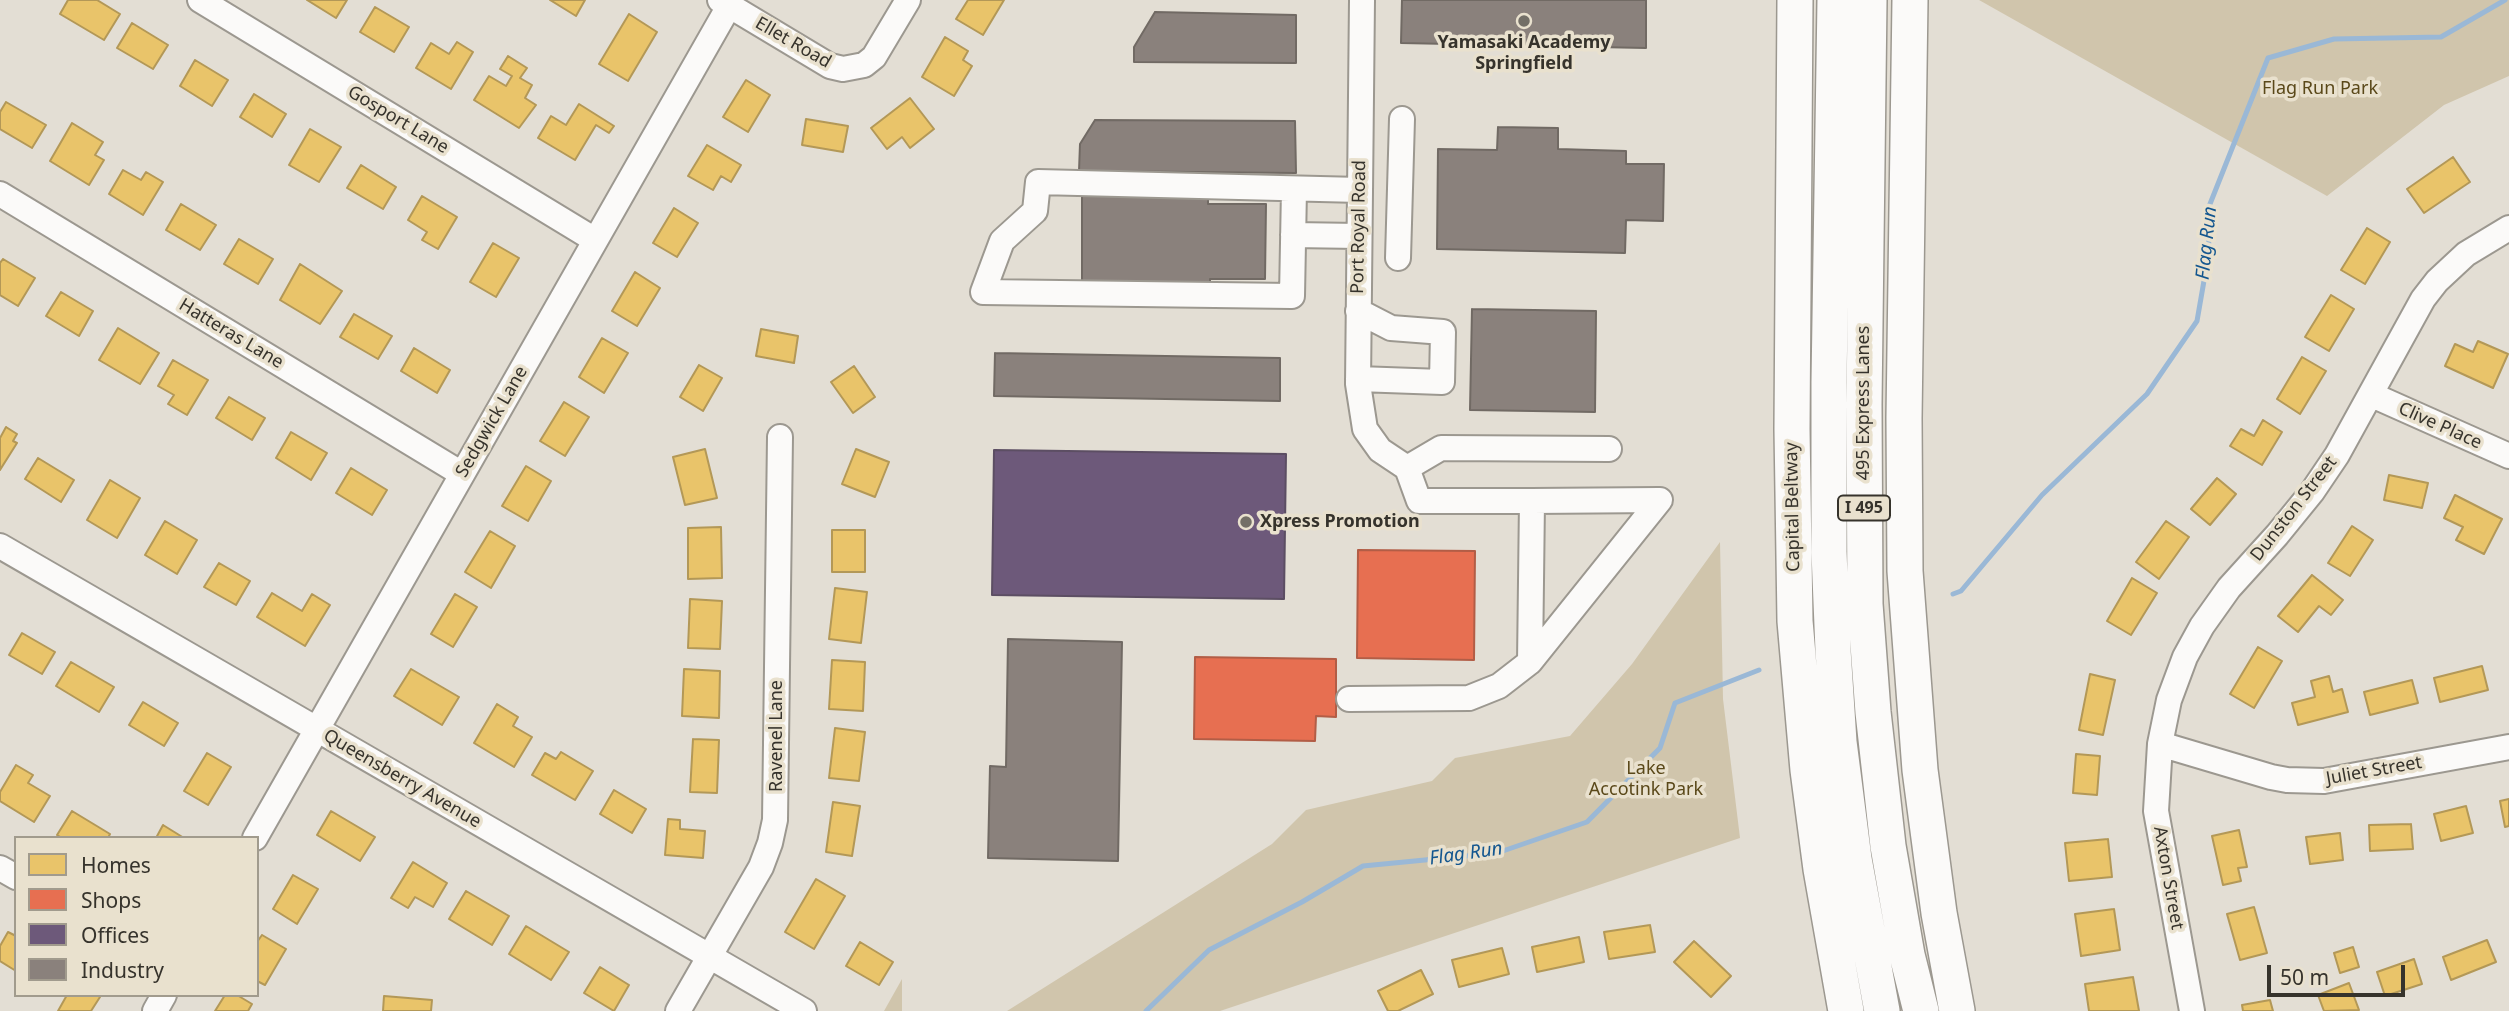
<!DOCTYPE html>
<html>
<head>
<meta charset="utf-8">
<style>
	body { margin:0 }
	#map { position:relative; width:2509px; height:1011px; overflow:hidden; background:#e3ded4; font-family:"Noto Sans",sans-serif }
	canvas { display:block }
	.legend { position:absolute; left:14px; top:836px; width:245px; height:161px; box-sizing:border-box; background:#e9e1ce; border:2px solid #a19b8d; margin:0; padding:9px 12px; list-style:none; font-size:21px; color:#36332c }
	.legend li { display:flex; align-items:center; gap:14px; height:35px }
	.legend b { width:35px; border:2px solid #a19b8d }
	.scale { position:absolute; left:2267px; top:965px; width:138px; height:32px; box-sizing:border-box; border:4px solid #36332c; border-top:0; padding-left:9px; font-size:21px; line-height:24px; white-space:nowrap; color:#36332c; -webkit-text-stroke:5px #e9e1ce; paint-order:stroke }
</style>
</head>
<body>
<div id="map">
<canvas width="2509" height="1011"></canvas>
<ul class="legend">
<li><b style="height:19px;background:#e9c46a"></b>Homes</li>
<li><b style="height:19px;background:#e76f51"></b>Shops</li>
<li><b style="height:19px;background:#6d597a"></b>Offices</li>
<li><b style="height:19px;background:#8a817c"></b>Industry</li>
</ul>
<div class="scale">50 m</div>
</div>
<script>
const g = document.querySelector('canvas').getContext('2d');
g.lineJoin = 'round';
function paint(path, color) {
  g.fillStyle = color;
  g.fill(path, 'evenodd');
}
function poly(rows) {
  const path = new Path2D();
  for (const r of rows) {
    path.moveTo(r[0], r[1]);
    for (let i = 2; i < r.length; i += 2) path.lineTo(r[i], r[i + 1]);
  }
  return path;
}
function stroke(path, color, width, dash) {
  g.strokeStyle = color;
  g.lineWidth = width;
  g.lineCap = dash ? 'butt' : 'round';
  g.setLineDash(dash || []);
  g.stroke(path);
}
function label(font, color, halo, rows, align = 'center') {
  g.font = font + ' "Noto Sans",sans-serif';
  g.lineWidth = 7;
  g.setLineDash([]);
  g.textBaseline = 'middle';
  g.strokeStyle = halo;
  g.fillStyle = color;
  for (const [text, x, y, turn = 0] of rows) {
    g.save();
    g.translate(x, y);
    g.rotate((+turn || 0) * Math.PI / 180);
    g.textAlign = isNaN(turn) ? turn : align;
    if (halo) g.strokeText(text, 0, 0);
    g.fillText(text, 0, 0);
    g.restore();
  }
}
paint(poly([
	[1979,0,2509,0,2509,76,2444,105,2327,196],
	[1720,542,1723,699,1740,838,1220,1011,1007,1011,1272,844,1306,810,1432,781,1455,758,1570,736,1632,664],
	[902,979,902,1011,884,1011]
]), '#d0c5ac');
const homes = poly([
	[68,0,97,0,120,14,104,40,60,14,68,0],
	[307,0,347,0,336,18,307,0],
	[550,0,585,0,576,16,550,0],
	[968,0,1004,0,983,35,956,19,968,0],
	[375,7,409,27,394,52,360,32,375,7],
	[629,14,657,32,628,81,599,64,629,14],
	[132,23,168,45,153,69,117,48,132,23],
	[945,37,968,51,963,60,972,66,954,96,922,77,945,37],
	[457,42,473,52,451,89,416,68,431,43,449,54,457,42],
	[508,56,527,68,520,78,532,85,525,98,536,105,519,128,474,100,489,76,506,86,512,76,500,69,508,56],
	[195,60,228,80,212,106,180,86,195,60],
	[746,80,770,95,748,132,723,117,746,80],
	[254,94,286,114,272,137,240,117,254,94],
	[910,98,934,129,910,148,902,137,887,149,871,128,910,98],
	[6,102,46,125,32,148,0,129,0,112,6,102],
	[579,104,614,126,609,133,596,125,575,160,538,138,551,116,566,125,579,104],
	[806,119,848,126,843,152,802,145,806,119],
	[72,123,103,142,95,155,104,160,89,185,50,161,72,123],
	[310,129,341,147,319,182,289,165,310,129],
	[707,145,741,165,731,182,721,176,713,190,688,176,707,145],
	[2453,157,2470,182,2424,213,2407,189,2453,157],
	[361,165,396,187,383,209,347,188,361,165],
	[123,170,141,180,146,172,163,182,143,215,109,194,123,170],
	[422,196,457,217,438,249,422,240,427,232,408,220,422,196],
	[181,204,216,225,200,250,166,230,181,204],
	[674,208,698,223,677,257,653,243,674,208],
	[2367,228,2390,242,2365,284,2341,270,2367,228],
	[239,239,273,259,258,284,224,264,239,239],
	[493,243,519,258,496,297,470,282,493,243],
	[3,259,35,278,18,306,0,295,0,263,3,259],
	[300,264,342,291,320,324,280,300,300,264],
	[635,272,660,288,637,326,612,311,635,272],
	[61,292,93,311,79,336,46,316,61,292],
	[2331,295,2354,309,2329,351,2305,337,2331,295],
	[354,314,392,336,378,359,340,337,354,314],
	[118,328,159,353,140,384,99,360,118,328],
	[761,329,798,336,794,363,756,356,761,329],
	[602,338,628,353,604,393,579,377,602,338],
	[2478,341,2508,354,2493,388,2445,366,2455,344,2473,352,2478,341],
	[414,348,450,370,437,393,401,371,414,348],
	[2302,357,2326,371,2300,414,2277,399,2302,357],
	[173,360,208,380,187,415,168,404,174,395,158,386,173,360],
	[699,365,722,378,703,411,680,397,699,365],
	[854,366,875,397,853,413,831,382,854,366],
	[229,397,265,418,252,440,216,418,229,397],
	[564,402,589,417,565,456,540,441,564,402],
	[2263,420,2282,432,2262,465,2230,446,2241,429,2254,436,2263,420],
	[6,427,17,434,13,441,17,443,0,470,0,438,6,427],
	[291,432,327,453,311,480,276,458,291,432],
	[705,449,717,498,685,505,673,457,705,449],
	[856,449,889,462,875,497,842,484,856,449],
	[38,458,74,480,61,502,25,479,38,458],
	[526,466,551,481,528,521,502,506,526,466],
	[351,468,387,490,372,515,336,493,351,468],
	[2389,475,2428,483,2422,508,2384,500,2389,475],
	[2217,478,2236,494,2210,525,2191,509,2217,478],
	[110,480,140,498,117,538,87,520,110,480],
	[2455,495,2502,519,2484,554,2456,540,2463,527,2444,518,2455,495],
	[165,521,197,540,177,574,145,555,165,521],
	[2166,521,2189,537,2159,579,2136,562,2166,521],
	[2352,526,2373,540,2350,576,2328,563,2352,526],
	[721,527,722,578,688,579,688,528,721,527],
	[832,530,865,530,865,572,832,572,832,530],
	[490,531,515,546,491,588,465,572,490,531],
	[219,563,250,581,236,605,204,587,219,563],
	[2312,575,2343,600,2331,615,2319,606,2298,632,2278,616,2312,575],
	[2132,578,2157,593,2131,635,2107,621,2132,578],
	[835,588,867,592,861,643,829,639,835,588],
	[272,593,302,611,312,594,330,605,305,646,257,617,272,593],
	[455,594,477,607,453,647,431,634,455,594],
	[690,599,722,601,720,649,688,648,690,599],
	[22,633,55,652,42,674,9,655,22,633],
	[2258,647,2282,661,2254,708,2230,694,2258,647],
	[832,660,865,662,863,711,829,709,832,660],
	[71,662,114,687,99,712,56,686,71,662],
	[2482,666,2488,690,2440,702,2434,678,2482,666],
	[411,669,459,697,442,725,394,696,411,669],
	[684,669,720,671,719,718,682,716,684,669],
	[2090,674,2115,680,2103,735,2079,730,2090,674],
	[2329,676,2333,692,2342,689,2348,712,2298,725,2292,703,2315,697,2311,681,2329,676],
	[2412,680,2418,703,2370,715,2364,692,2412,680],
	[143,702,178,723,164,746,129,725,143,702],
	[497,704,518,717,513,726,532,737,514,767,474,743,497,704],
	[835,728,865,732,859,781,829,778,835,728],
	[693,739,719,740,717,793,690,792,693,739],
	[561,752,593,771,575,800,532,775,545,753,556,759,561,752],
	[207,753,231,767,208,805,184,791,207,753],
	[2076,754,2100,756,2097,795,2073,793,2076,754],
	[16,765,33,775,28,783,50,796,34,822,0,801,0,792,16,765],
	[614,790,646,809,632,833,600,814,614,790],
	[2509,799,2509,826,2505,827,2500,801,2509,799],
	[833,802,860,806,852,856,826,852,833,802],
	[2466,806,2473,833,2441,841,2434,814,2466,806],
	[72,811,110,834,108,838,62,838,57,835,72,811],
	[331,811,375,837,360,861,317,835,331,811],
	[668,819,680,820,680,829,705,831,703,858,665,855,668,819],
	[2411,824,2413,849,2370,851,2369,825,2411,824],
	[163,825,184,838,156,838,163,825],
	[2239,830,2247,867,2238,868,2241,881,2223,885,2212,836,2239,830],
	[2340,833,2343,860,2310,864,2306,837,2340,833],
	[2108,839,2112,877,2069,881,2065,843,2108,839],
	[413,862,447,883,433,907,415,897,408,908,391,898,413,862],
	[293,875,318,889,297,924,273,909,293,875],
	[816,879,845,896,814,949,785,932,816,879],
	[466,891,509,916,492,945,449,919,466,891],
	[2254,907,2267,953,2240,960,2227,914,2254,907],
	[2114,909,2120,950,2081,956,2075,914,2114,909],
	[1650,925,1655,952,1609,959,1604,932,1650,925],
	[526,926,569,952,551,980,509,954,526,926],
	[8,932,16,936,16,971,0,961,0,946,8,932],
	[262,935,286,949,265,985,257,981,257,942,262,935],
	[1579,937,1584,962,1537,972,1532,947,1579,937],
	[2487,940,2496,962,2451,980,2443,957,2487,940],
	[1694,941,1731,976,1711,997,1674,962,1694,941],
	[860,942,893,962,879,985,846,966,860,942],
	[2353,947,2359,967,2340,973,2334,953,2353,947],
	[1502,948,1509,974,1459,987,1452,960,1502,948],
	[2414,959,2422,984,2385,996,2377,972,2414,959],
	[600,967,629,985,614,1011,584,993,600,967],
	[1421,970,1433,994,1398,1011,1388,1011,1378,991,1421,970],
	[2133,977,2139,1011,2089,1011,2085,984,2133,977],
	[2349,983,2359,1010,2324,1011,2318,995,2349,983],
	[67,995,98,995,100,997,91,1011,58,1011,67,995],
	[225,995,237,995,252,1004,248,1011,215,1011,225,995],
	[384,996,432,1000,431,1011,383,1011,384,996],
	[2270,1000,2273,1011,2243,1011,2242,1005,2270,1000]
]);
paint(homes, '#e9c46a');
stroke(homes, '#b39857', 2);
const shops = poly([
	[1358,550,1475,551,1474,660,1357,658,1358,550],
	[1195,657,1336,659,1336,717,1316,716,1315,741,1194,739,1195,657]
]);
paint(shops, '#e76f51');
stroke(shops, '#b25d46', 2);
const offices = poly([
	[994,450,1286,454,1284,599,992,595,994,450]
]);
paint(offices, '#6d597a');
stroke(offices, '#5c4e63', 2);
const industry = poly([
	[1402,0,1646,0,1646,48,1401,43,1402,0],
	[1155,12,1296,15,1296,63,1134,62,1134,47,1155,12],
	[1095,120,1295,121,1296,173,1079,171,1080,144,1095,120],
	[1498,127,1558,128,1558,149,1626,151,1626,164,1664,164,1663,221,1626,220,1625,253,1437,249,1438,149,1497,150,1498,127],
	[1082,190,1208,191,1208,204,1266,204,1265,279,1210,279,1210,291,1082,290,1082,190],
	[1472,309,1596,311,1595,412,1470,410,1472,309],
	[995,353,1280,358,1280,401,994,396,995,353],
	[1008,639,1122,642,1118,861,988,858,990,766,1006,767,1008,639]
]);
paint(industry, '#8a817c');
stroke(industry, '#716a64', 2);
stroke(poly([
	[1953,594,1961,591,2042,495,2147,394,2197,321,2209,252,2208,209,2268,58,2334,39,2441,37,2505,0],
	[1146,1011,1209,950,1302,902,1363,866,1497,853,1587,822,1660,748,1675,703,1759,670]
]), '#9ab8d6', 5);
const minor = poly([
	[200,0,595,240],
	[720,0,830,66,843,69,864,65,874,57,908,0],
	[1362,0,1358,384,1365,429,1380,450,1407,468,1441,448,1609,449],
	[1294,189,1292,296,983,292,1002,241,1035,211,1038,182,1360,190],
	[0,194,462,474],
	[1293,235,1359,236],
	[1398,258,1402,119],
	[1358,379,1442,382,1443,332,1391,328,1358,311],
	[2372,395,2509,456],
	[1407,468,1419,501,1532,501,1660,500,1530,662,1532,501],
	[0,546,804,1011],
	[1349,699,1469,698,1499,686,1530,662],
	[2160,744,2271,777,2287,780,2324,781,2509,747],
	[255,838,729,6],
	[0,868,16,877],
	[155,1011,164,995],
	[678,1011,761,867,770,843,775,820,780,437],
	[2192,1011,2156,811,2160,744,2169,700,2185,657,2202,626,2229,588,2277,535,2312,492,2337,455,2423,299,2437,281,2466,254,2509,228]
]);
const highway = poly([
	[1795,0,1792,429,1795,621,1808,770,1821,869,1846,1011],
	[1835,0,1829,382,1829,552,1833,650,1839,742,1854,859,1882,1011],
	[1869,0,1864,404,1865,604,1873,712,1888,846,1907,955,1921,1011],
	[1910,0,1904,418,1905,571,1920,770,1939,913,1957,1011]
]);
stroke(minor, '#9c9890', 28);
stroke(highway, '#9c9890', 38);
stroke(minor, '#fbfaf9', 24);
stroke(highway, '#fbfaf9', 35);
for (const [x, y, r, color] of [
	[1524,21,7,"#736f67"],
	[1246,522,7,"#736f67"]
]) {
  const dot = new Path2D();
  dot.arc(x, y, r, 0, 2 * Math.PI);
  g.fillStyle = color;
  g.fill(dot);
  stroke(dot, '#e9e1ce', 2.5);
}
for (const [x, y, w] of [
	[1864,508,52]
]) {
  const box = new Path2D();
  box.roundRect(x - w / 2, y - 12.5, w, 25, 5);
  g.fillStyle = '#e9e1ce';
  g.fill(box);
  stroke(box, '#36332c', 2);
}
label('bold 16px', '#36332c', null, [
	["I 495",1864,508]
]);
label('18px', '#36332c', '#e9e1ce', [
	["Ellet Road",793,43,30],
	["Gosport Lane",398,120,31],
	["Port Royal Road",1359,227,-89],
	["Hatteras Lane",231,334,31],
	["495 Express Lanes",1864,403,-90],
	["Sedgwick Lane",492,422,-60],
	["Clive Place",2440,426,24],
	["Capital Beltway",1793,507,-91],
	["Dunston Street",2294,509,-52],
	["Ravenel Lane",777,736,-90],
	["Juliet Street",2374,771,-10],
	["Queensberry Avenue",402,779,30],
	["Axton Street",2168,878,80]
]);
label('bold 18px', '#36332c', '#e9e1ce', [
	["Yamasaki Academy",1524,43],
	["Springfield",1524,64],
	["Xpress Promotion",1260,522,"left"]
]);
label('18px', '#5a4819', '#e9e1ce', [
	["Flag Run Park",2320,89],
	["Lake",1646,769],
	["Accotink Park",1646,790]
]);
label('italic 19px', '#13568f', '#e9e1ce', [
	["Flag Run",2207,243,-84],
	["Flag Run",1466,854,-8]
]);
</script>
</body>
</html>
